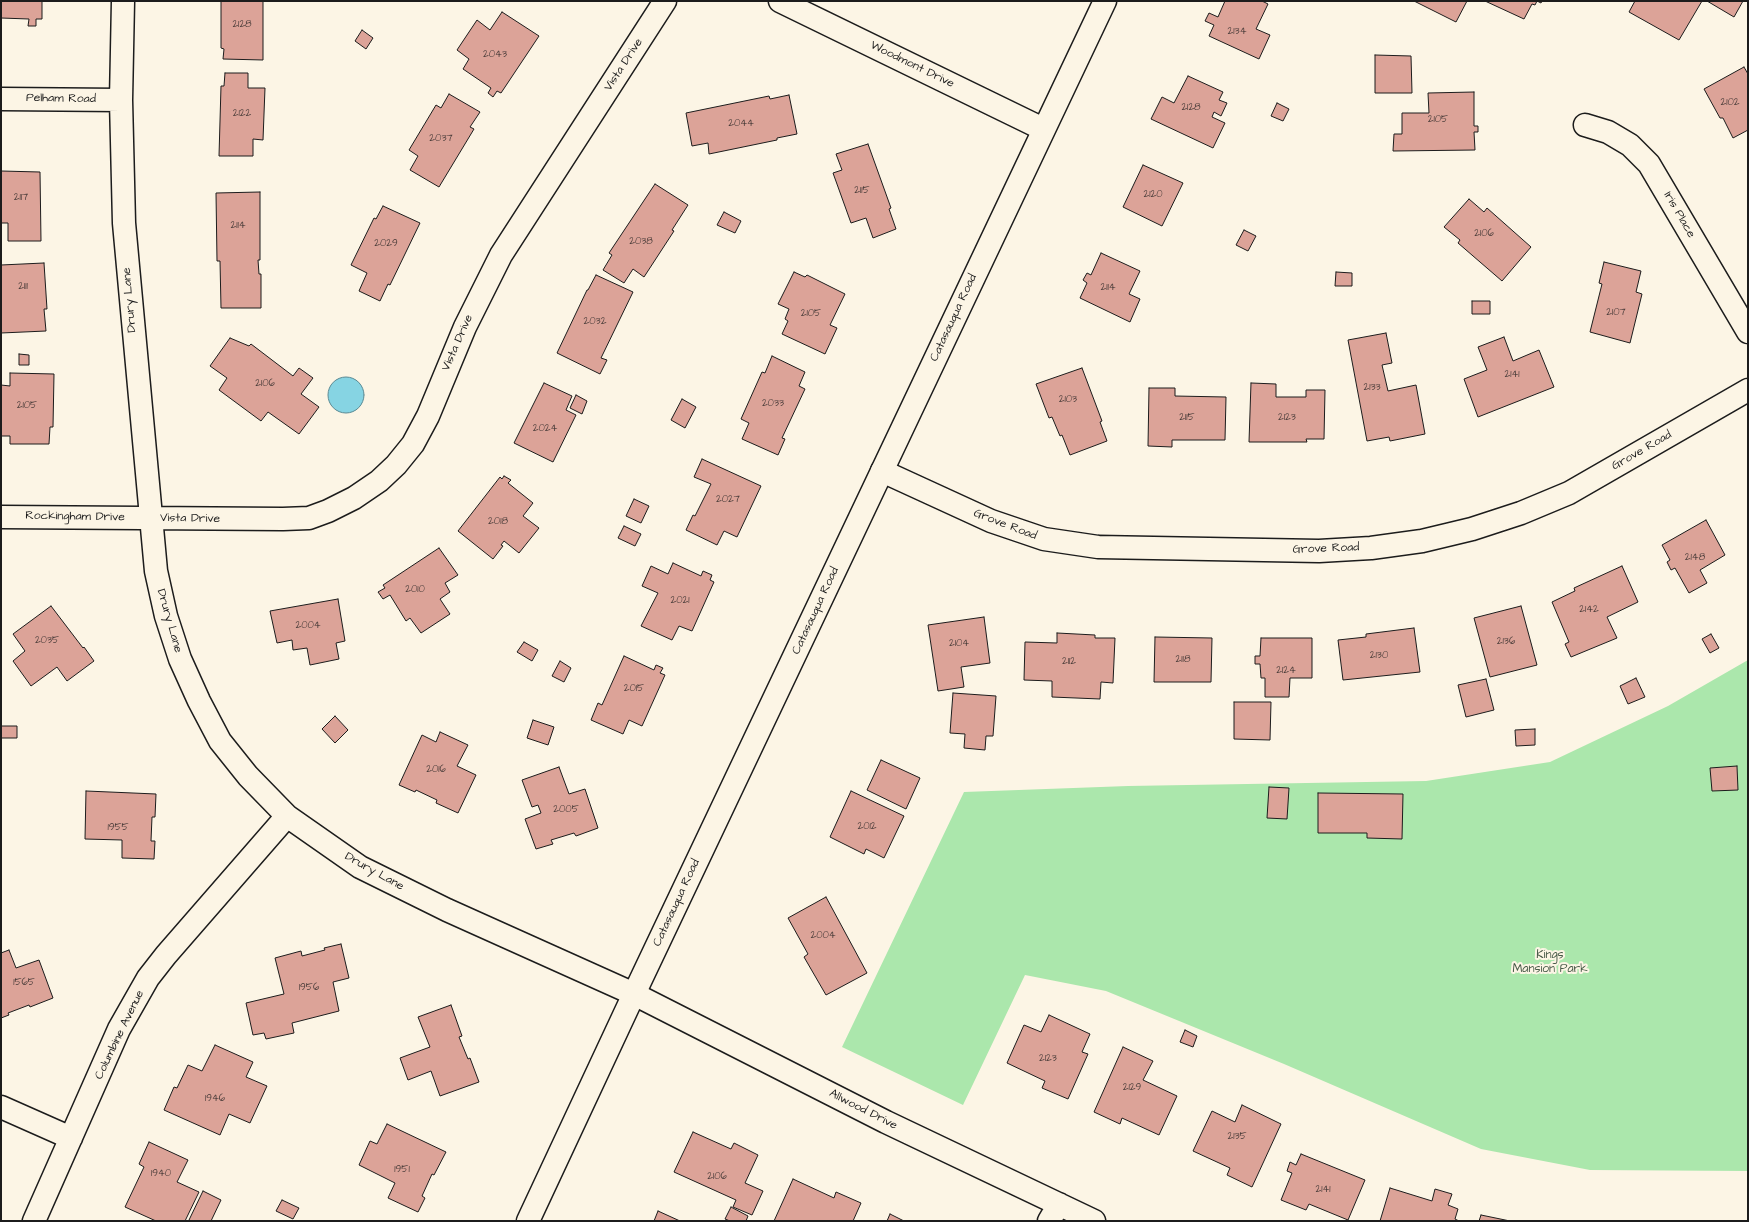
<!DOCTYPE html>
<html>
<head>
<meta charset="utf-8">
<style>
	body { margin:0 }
	#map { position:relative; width:1749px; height:1222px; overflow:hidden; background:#fcf5e5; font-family:"Architects Daughter",sans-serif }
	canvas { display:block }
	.frame { position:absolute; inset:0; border:2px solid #1c1c1c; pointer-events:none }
</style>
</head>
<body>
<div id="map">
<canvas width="1749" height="1222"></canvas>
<div class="frame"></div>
</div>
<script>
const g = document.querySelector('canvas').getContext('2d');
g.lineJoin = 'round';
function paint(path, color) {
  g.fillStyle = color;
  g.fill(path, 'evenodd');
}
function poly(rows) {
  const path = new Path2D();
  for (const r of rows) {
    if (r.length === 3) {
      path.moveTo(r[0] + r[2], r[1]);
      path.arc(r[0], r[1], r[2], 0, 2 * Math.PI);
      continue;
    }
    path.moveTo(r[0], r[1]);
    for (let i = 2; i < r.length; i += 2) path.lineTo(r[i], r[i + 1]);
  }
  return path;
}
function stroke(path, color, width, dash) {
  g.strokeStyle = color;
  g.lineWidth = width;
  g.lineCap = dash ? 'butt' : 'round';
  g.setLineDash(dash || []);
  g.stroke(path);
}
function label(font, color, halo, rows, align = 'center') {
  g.font = font + ' "Architects Daughter",sans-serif';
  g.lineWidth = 4;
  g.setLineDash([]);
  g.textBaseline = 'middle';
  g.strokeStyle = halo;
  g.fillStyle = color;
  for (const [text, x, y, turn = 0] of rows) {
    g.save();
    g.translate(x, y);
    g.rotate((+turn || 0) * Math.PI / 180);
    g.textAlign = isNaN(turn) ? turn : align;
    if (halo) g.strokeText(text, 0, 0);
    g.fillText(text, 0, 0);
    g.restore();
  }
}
paint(poly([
	[1748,660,1748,1171,1590,1170,1481,1149,1284,1064,1106,991,1025,975,963,1105,842,1047,964,792,1128,786,1426,781,1550,762,1668,706]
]), '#abe7ac');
const water = poly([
	[346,395,18]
]);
paint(water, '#86d4e3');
stroke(water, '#5c8a93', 1);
const building = poly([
	[1,1,42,1,42,19,36,19,36,26,28,26,29,19,1,18,1,1],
	[221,1,263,1,263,60,223,59,224,49,221,48,221,1],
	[1225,1,1262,1,1268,4,1256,29,1270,35,1259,59,1209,36,1214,25,1205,21,1209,13,1218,17,1225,1],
	[1414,1,1467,1,1456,22,1414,1],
	[1485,1,1542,1,1541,3,1537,1,1535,5,1532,4,1524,19,1485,1],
	[1635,1,1702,1,1679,40,1629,12,1635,1],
	[1707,1,1743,1,1734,17,1707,1],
	[502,12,539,36,501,93,497,91,493,97,488,93,491,88,463,69,469,59,457,50,477,20,490,30,502,12],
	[362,30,373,38,366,49,355,41,362,30],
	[1375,55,1411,56,1412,93,1375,93,1375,55],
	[1744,67,1748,74,1748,130,1733,138,1723,118,1720,118,1704,89,1744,67],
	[225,73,248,73,248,88,265,88,263,140,253,139,253,156,219,156,221,86,224,86,225,73],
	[1188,76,1223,92,1219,100,1227,103,1221,116,1214,112,1212,117,1225,123,1213,148,1151,119,1162,97,1174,103,1188,76],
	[1474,92,1474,126,1478,126,1478,132,1474,132,1475,150,1393,151,1394,134,1402,134,1402,113,1429,113,1428,93,1474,92],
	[449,94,480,112,470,127,474,129,439,187,410,170,418,156,409,150,436,105,441,108,449,94],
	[789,95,797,134,777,138,777,140,709,154,708,143,692,146,686,113,769,96,770,99,789,95],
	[1277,103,1289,109,1283,121,1271,116,1277,103],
	[868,144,891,208,889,209,896,229,873,238,866,218,851,223,833,173,842,170,836,154,868,144],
	[1143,165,1183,183,1162,226,1123,207,1143,165],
	[1,171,40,172,41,241,8,241,8,223,1,223,1,171],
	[655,184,688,205,672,230,674,231,644,277,633,269,624,283,603,270,612,255,609,253,655,184],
	[260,192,260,260,258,260,259,274,261,274,261,308,221,308,220,261,217,261,216,193,260,192],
	[1469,199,1484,212,1487,208,1531,247,1502,281,1458,243,1460,240,1444,227,1469,199],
	[383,206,420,223,390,285,388,284,380,301,359,291,367,273,351,265,374,218,376,219,383,206],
	[724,212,741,221,735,233,717,225,724,212],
	[1244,230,1256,236,1248,251,1236,245,1244,230],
	[1101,253,1140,271,1129,294,1140,299,1130,322,1080,298,1087,283,1083,280,1087,273,1091,275,1101,253],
	[1604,262,1641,271,1636,292,1642,294,1630,343,1590,332,1602,284,1599,283,1604,262],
	[44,263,47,309,44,309,46,331,1,333,1,265,44,263],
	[794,272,805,277,807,275,845,294,830,325,837,328,825,354,782,334,788,321,785,319,789,309,778,304,794,272],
	[1336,272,1352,273,1352,286,1335,286,1336,272],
	[596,275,633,292,601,358,607,360,600,374,557,353,587,290,588,290,596,275],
	[1472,301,1490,301,1490,314,1472,314,1472,301],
	[1386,333,1392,363,1382,365,1388,391,1416,385,1425,434,1390,441,1389,437,1367,441,1348,340,1386,333],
	[1504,337,1513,361,1539,350,1554,387,1478,417,1464,379,1487,370,1478,347,1504,337],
	[230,338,249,346,251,344,293,376,299,368,313,378,301,394,319,407,299,434,268,412,261,421,219,390,227,378,210,366,230,338],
	[19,354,29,355,29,365,19,365,19,354],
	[772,356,805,372,799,386,805,389,782,438,785,439,778,455,742,439,749,423,741,419,762,372,765,373,772,356],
	[1082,368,1102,421,1100,422,1107,441,1070,455,1062,435,1060,436,1052,417,1049,418,1036,384,1082,368],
	[10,373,54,374,53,427,50,427,49,444,10,444,10,436,1,436,1,385,10,386,10,373],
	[544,383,572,396,566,410,576,415,553,462,514,443,544,383],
	[1251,383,1276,384,1276,397,1306,397,1306,390,1325,390,1324,439,1306,439,1307,442,1249,442,1251,383],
	[1149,388,1175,388,1175,396,1226,397,1225,440,1172,440,1172,447,1148,446,1149,388],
	[576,395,587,401,582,414,570,408,576,395],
	[682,399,696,407,685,428,671,420,682,399],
	[702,459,761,486,737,537,724,531,717,545,686,530,693,515,695,516,711,484,694,477,702,459],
	[504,476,511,480,508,483,533,503,523,516,539,528,519,553,504,541,501,545,503,546,493,559,458,531,500,477,502,479,504,476],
	[634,499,649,506,641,523,626,516,634,499],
	[1706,520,1725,555,1700,570,1707,583,1689,593,1675,568,1671,570,1667,562,1670,560,1662,545,1706,520],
	[624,526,641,534,635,546,618,538,624,526],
	[439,548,458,575,445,583,450,592,440,599,450,614,421,633,410,618,406,621,390,595,383,599,378,592,385,588,383,585,439,548],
	[673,563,701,576,703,571,712,575,710,580,714,582,692,631,679,626,672,640,641,626,658,593,642,586,651,566,668,574,673,563],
	[1622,566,1638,602,1607,617,1617,638,1571,657,1565,644,1569,642,1552,602,1575,591,1574,588,1622,566],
	[338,599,345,641,336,643,339,659,310,665,307,648,293,650,292,640,277,643,270,611,338,599],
	[51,606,83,648,84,647,94,661,67,681,57,667,31,686,13,661,25,651,13,634,51,606],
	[1521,606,1537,665,1490,677,1474,618,1521,606],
	[984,617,990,663,961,667,964,687,938,691,928,625,984,617],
	[1414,628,1420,672,1343,680,1338,640,1366,637,1366,634,1414,628],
	[1057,633,1095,635,1095,638,1115,638,1113,683,1101,682,1100,699,1052,697,1052,681,1024,680,1025,642,1057,643,1057,633],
	[1711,634,1719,648,1710,653,1702,639,1711,634],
	[1155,637,1212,638,1211,682,1154,682,1155,637],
	[1261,638,1312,638,1312,678,1290,678,1289,697,1265,697,1265,678,1261,678,1260,664,1255,664,1255,656,1260,656,1261,638],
	[524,642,538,650,532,661,517,652,524,642],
	[624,656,654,670,656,665,663,668,660,673,665,675,642,726,629,720,623,734,591,720,598,703,602,705,624,656],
	[560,661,571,668,564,682,552,676,560,661],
	[1636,678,1645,697,1628,704,1620,686,1636,678],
	[1486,679,1494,710,1466,717,1458,685,1486,679],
	[953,693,996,696,993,736,986,736,985,750,964,748,965,734,950,733,953,693],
	[1234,702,1271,702,1270,740,1234,739,1234,702],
	[335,716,348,730,335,743,322,729,335,716],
	[533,720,554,727,548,745,527,738,533,720],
	[1,726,17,726,17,738,1,738,1,726],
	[1535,729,1535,745,1516,746,1515,730,1535,729],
	[440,732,468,745,457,766,476,775,458,813,436,803,437,800,416,790,415,792,399,785,422,735,436,742,440,732],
	[881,760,920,778,906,809,867,790,881,760],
	[1737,766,1738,790,1712,791,1710,768,1737,766],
	[559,767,569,794,585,789,598,828,576,836,574,833,551,840,553,844,536,849,525,819,541,813,538,805,532,807,522,780,559,767],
	[1269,787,1289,788,1287,819,1267,818,1269,787],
	[86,791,156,794,155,817,152,817,151,841,155,841,154,859,122,858,122,840,85,839,86,791],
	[851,791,904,816,884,858,866,849,864,854,830,837,851,791],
	[1318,793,1403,794,1402,839,1367,838,1367,833,1318,833,1318,793],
	[826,897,867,973,826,995,804,957,808,954,788,918,826,897],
	[341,944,349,978,333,982,339,1011,292,1023,294,1033,266,1039,264,1033,253,1035,246,1003,284,994,275,958,301,951,302,956,325,950,324,948,341,944],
	[9,950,16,968,39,960,53,998,30,1007,29,1005,8,1013,9,1015,1,1018,1,953,9,950],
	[451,1005,462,1036,459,1037,468,1059,470,1058,479,1082,440,1096,431,1071,408,1080,400,1058,430,1047,418,1017,451,1005],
	[1049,1015,1090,1034,1082,1052,1088,1054,1068,1099,1042,1088,1045,1081,1007,1063,1024,1025,1041,1032,1049,1015],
	[1185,1030,1197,1036,1193,1047,1180,1042,1185,1030],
	[215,1045,253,1062,246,1077,267,1086,250,1123,229,1114,220,1135,164,1110,174,1087,177,1088,188,1065,202,1071,215,1045],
	[1123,1047,1153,1061,1143,1080,1177,1096,1159,1135,1122,1118,1120,1124,1094,1112,1123,1047],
	[1242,1105,1281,1124,1252,1187,1227,1175,1230,1168,1193,1151,1212,1111,1235,1122,1242,1105],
	[387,1124,446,1152,434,1175,432,1174,422,1196,425,1198,418,1212,388,1198,395,1183,359,1165,370,1141,377,1144,387,1124],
	[693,1132,731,1149,734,1143,758,1155,745,1183,763,1191,752,1215,733,1207,736,1200,674,1172,693,1132],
	[149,1142,188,1160,177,1182,199,1192,185,1221,156,1221,125,1207,144,1167,139,1164,149,1142],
	[1301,1154,1365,1180,1348,1220,1309,1204,1306,1210,1281,1200,1292,1173,1287,1171,1290,1162,1296,1165,1301,1154],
	[793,1179,834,1198,836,1192,861,1203,853,1221,774,1221,793,1179],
	[1390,1188,1432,1201,1435,1189,1452,1194,1448,1205,1458,1209,1455,1219,1459,1221,1380,1221,1390,1188],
	[203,1191,221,1200,211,1221,191,1221,189,1220,203,1191],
	[282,1200,299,1208,293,1219,276,1211,282,1200],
	[731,1207,748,1216,746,1221,730,1221,725,1219,731,1207],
	[658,1211,680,1221,654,1221,658,1211],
	[890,1214,904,1221,887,1221,890,1214],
	[1481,1215,1510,1221,1479,1221,1481,1215]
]);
paint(building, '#dca398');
stroke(building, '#1c1c1c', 1);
const street = poly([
	[123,1,121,100,124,223,156,571,166,616,180,659,199,701,220,741,248,776,287,816,360,867,447,910,634,994,886,1122,1094,1221],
	[780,1,1043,129],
	[1,99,121,100],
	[1585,125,1608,132,1630,145,1649,164,1748,332],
	[882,471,991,521,1044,539,1098,547,1319,551,1371,548,1422,541,1472,529,1521,513,1569,493,1748,390],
	[1,517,283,519,309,518,328,511,354,498,379,481,396,465,413,444,428,416,465,327,501,255,665,1],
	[1,1107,71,1138],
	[34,1221,119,1029,148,978,166,955,287,816],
	[1049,1221,1059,1204]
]);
const secondary = poly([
	[528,1221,634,994,1105,1]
]);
stroke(street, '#1c1c1c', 25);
stroke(secondary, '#1c1c1c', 25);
stroke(street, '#fcf5e5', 22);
stroke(secondary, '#fcf5e5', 22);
label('10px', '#4c3e3b', null, [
	["2128",242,25],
	["2134",1237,32],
	["2043",495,55],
	["2102",1730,103],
	["2128",1191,108],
	["2122",242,114],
	["2105",1438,120],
	["2044",741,124],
	["2037",441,139],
	["2115",862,191],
	["2120",1153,195],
	["2117",21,198],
	["2114",238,226],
	["2106",1484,234],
	["2038",641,242],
	["2029",386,244],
	["2111",23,287],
	["2114",1108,288],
	["2107",1616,313],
	["2105",811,314],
	["2032",595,322],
	["2141",1512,375],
	["2106",265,384],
	["2133",1372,388],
	["2103",1068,400],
	["2033",773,404],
	["2105",27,406],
	["2115",1187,418],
	["2123",1287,418],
	["2024",545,429],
	["2027",728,500],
	["2018",498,522],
	["2148",1695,558],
	["2010",415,590],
	["2021",680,601],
	["2142",1589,610],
	["2004",308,626],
	["2035",47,641],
	["2136",1506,642],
	["2104",959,644],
	["2130",1379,656],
	["2118",1183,660],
	["2112",1069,662],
	["2124",1286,671],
	["2015",634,689],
	["2016",436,770],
	["2005",566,810],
	["2012",867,827],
	["1955",118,828],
	["2004",823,936],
	["1565",24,983],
	["1956",309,988],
	["2123",1048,1059],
	["2129",1132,1088],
	["1946",215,1099],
	["2135",1237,1137],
	["1951",402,1170],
	["1940",161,1174],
	["2106",717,1177],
	["2141",1323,1190]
]);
label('12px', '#1c1c1c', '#fcf5e5', [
	["Vista Drive",624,65,-57],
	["Woodmont Drive",912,65,26],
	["Pelham Road",61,99,1],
	["Iris Place",1679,215,60],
	["Drury Lane",130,300,-95],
	["Catasauqua Road",954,318,-65],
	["Vista Drive",458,343,-66],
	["Grove Road",1642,451,-30],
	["Rockingham Drive",75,517,1],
	["Vista Drive",190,519,1],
	["Grove Road",1005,525,21],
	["Grove Road",1326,549,-2],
	["Catasauqua Road",816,611,-65],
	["Drury Lane",169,621,74],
	["Drury Lane",374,872,29],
	["Catasauqua Road",677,903,-65],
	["Columbine Avenue",120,1035,-64],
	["Allwood Drive",863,1110,27]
]);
label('12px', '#475947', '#fcf5e5', [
	["Kings",1550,955],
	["Mansion Park",1550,969]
]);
</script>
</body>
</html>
